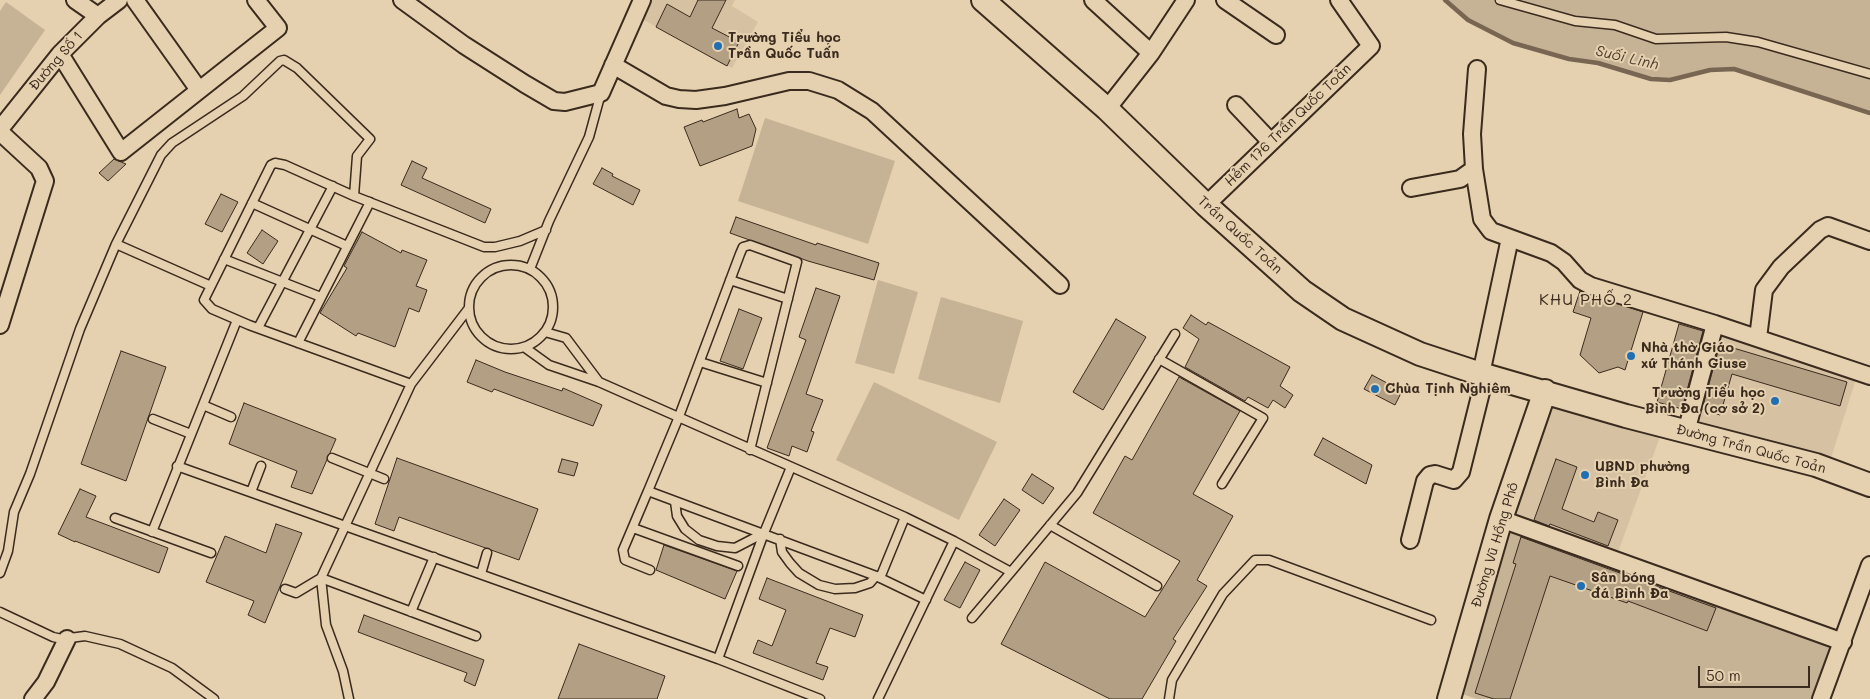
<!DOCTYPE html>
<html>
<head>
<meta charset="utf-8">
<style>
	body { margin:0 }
	#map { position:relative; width:1870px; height:699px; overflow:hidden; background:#e5d1af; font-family:Mali,sans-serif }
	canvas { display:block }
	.scale { position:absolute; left:1698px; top:666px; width:112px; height:22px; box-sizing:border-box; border:2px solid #3b2a1e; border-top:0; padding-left:6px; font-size:15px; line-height:18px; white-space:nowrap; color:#3b2a1e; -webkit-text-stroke:4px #e5d1af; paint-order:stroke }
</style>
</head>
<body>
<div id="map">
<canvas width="1870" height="699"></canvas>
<div class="scale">50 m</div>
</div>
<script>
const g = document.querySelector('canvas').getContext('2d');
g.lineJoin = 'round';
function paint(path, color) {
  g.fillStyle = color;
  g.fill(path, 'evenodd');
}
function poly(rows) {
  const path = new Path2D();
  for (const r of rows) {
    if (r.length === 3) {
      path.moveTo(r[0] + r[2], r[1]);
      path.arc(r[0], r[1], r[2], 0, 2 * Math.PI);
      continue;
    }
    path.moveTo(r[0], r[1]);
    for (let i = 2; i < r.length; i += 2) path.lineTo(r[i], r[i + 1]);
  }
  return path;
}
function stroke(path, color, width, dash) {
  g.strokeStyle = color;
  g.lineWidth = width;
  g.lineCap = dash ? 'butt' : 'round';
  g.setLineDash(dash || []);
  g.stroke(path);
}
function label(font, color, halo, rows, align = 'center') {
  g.font = font + ' Mali,sans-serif';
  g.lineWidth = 4;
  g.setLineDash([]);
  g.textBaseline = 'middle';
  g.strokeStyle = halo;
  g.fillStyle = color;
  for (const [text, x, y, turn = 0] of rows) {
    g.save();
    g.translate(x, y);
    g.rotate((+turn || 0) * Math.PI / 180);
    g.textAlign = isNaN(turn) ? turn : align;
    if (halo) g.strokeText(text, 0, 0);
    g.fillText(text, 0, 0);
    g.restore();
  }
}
paint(poly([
	[648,0,735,0,732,6,758,22,732,68,640,18],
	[1719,331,1857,376,1830,461,1693,425],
	[1551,402,1661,434,1617,555,1510,517]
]), '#d6c2a2');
paint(poly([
	[1445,0,1870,0,1870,113,1734,69,1710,70,1670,80,1651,79,1598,63,1569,59,1513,43,1468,20],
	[6,2,45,30,0,95,0,11],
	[765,118,895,161,868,244,738,201],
	[878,280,918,292,894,374,855,363],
	[941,297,1023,321,1000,403,918,379],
	[874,382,997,442,959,520,836,460],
	[1508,528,1836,645,1816,699,1477,699,1459,693]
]), '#c6b395');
stroke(poly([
	[1445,0,1468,20,1513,43,1569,59,1598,63,1651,79,1670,80,1710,70,1734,69,1870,113]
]), '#786552', 4.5);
const building = poly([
	[698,0,726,0,712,28,739,42,727,66,656,27,667,4,690,17,698,0],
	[737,109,739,118,749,114,756,129,752,146,700,166,684,127,702,120,703,122,737,109],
	[114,159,126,164,108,181,99,173,114,159],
	[412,161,427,168,422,178,491,209,485,223,401,185,412,161],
	[602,168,613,174,612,176,640,190,633,205,593,184,602,168],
	[221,194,238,202,222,232,205,224,221,194],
	[736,217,816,245,817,243,879,263,874,280,808,261,730,233,736,217],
	[262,230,278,241,263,264,247,253,262,230],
	[362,232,401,253,402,250,427,260,416,286,427,290,419,312,409,308,395,347,358,333,356,336,320,313,347,268,344,266,362,232],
	[816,288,840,296,806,394,823,400,811,431,814,432,807,452,792,446,789,456,767,448,806,340,799,337,816,288],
	[1580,291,1643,312,1625,370,1618,367,1599,373,1580,355,1591,318,1573,312,1580,291],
	[739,309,762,318,743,369,720,361,739,309],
	[1191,315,1206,325,1208,322,1290,367,1280,386,1293,395,1285,408,1273,400,1268,408,1248,397,1245,401,1185,367,1199,339,1183,328,1191,315],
	[1116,319,1146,337,1103,410,1073,392,1116,319],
	[1679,324,1703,331,1682,409,1657,402,1679,324],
	[1720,344,1847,382,1840,406,1732,374,1720,415,1702,409,1720,344],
	[121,351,166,367,126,481,81,464,121,351],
	[476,360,505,372,562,391,563,388,602,405,593,426,494,389,492,392,467,382,476,360],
	[1372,375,1402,391,1395,405,1364,389,1372,375],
	[1179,377,1240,411,1193,494,1233,516,1197,580,1207,586,1173,639,1176,641,1142,699,1110,699,1001,644,1045,562,1145,617,1180,561,1093,513,1125,456,1132,460,1179,377],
	[244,403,336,439,312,494,291,487,297,471,229,444,244,403],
	[1323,438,1372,465,1366,484,1314,455,1323,438],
	[397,458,538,509,519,560,399,517,394,531,375,524,397,458],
	[562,459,578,463,574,476,558,472,562,459],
	[1556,459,1577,467,1562,509,1594,522,1598,512,1618,520,1608,546,1550,524,1549,526,1534,520,1556,459],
	[1032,474,1054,488,1043,504,1022,490,1032,474],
	[80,489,96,496,86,517,168,548,159,573,75,541,75,542,58,534,80,489],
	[1004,499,1020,510,995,546,979,535,1004,499],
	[276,524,302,533,265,623,248,615,254,601,206,582,225,536,266,553,276,524],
	[1521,537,1716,608,1707,631,1628,601,1627,603,1550,576,1510,699,1494,699,1475,693,1516,564,1513,563,1521,537],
	[664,545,737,571,725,599,656,570,664,545],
	[965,562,980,570,960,608,944,600,965,562],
	[767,578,863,615,855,637,830,628,816,663,828,667,823,680,753,653,758,640,772,646,786,610,759,599,767,578],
	[364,615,484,660,475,686,464,681,467,673,358,632,364,615],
	[579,644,665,676,657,699,558,699,579,644]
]);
paint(building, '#b3a084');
stroke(building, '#3b2a1e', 1);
const lane = poly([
	[1500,0,1575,21,1615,25,1656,39,1726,37,1758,42,1870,74],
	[354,196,285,165,275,163,271,165,204,300,212,309,249,325,411,384],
	[252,203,347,246],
	[116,244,211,286],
	[224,259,321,297],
	[511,307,42],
	[530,269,549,221,589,137,601,93],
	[730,280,788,299],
	[258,328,333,186],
	[545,332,566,338,599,382,905,517,954,541,878,699],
	[298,343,370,202],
	[524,347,549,365,599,382],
	[1159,359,1263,418,1222,484],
	[700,362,767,383],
	[203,405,231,417],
	[153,419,191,434],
	[750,450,797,262,750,245,743,247,740,254,678,419,648,491,876,576,926,600],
	[332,458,384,479],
	[177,466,718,659,820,699],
	[648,491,623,550,625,560,650,570],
	[251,492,261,466],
	[675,502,677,516,685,529,699,540,717,546,735,548,764,533],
	[115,518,211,553],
	[1050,525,1157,586],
	[633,528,738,566],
	[152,532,237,320],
	[780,539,782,552,790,563,799,573,819,585,835,589,855,588,870,583,876,576],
	[954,541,1011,572,1077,493,1175,334],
	[0,573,8,551,14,512,30,474,80,329,116,244,161,155,172,143,243,96,280,61,284,60,297,68,370,139,357,156,354,196,484,247,495,247,520,241,546,230],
	[481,574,487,553],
	[880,578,905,517],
	[285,589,296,593,321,578,476,636],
	[0,612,53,637,62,639,85,636,120,644,172,668,214,699],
	[411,612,434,557],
	[972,618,1011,572],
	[718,659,764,533,791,467],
	[349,699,343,671,326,625,321,578,411,384,469,308],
	[1169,699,1172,680,1223,594,1255,560,1269,560,1431,620]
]);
const street = poly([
	[75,0,98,16],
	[135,0,199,90],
	[402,0,464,45,525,84,554,101,565,102,601,93,642,0],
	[1093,0,1151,53],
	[1225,0,1276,35],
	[60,54,121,152,278,28,256,0],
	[613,65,666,96,679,99,696,100,725,96,789,81,809,81,838,90,872,111,1060,285],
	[1477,69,1472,134,1474,169,1482,219,1491,231,1551,253,1564,262,1580,280,1591,286,1715,324,1870,376],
	[1236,105,1270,141],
	[1107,109,1151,53,1186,0],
	[0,129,60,54,98,16,119,0],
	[0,132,39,168,45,181,0,325],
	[1411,188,1460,179,1474,169],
	[1206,205,1371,46,1339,0],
	[1758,338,1764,290,1781,267,1820,230,1828,226,1870,241],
	[1481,374,1510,238],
	[1686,432,1715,324],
	[1501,519,1843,642],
	[1410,540,1425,481,1430,475,1435,474,1454,480,1461,472,1485,376],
	[33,699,46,682,67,639],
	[1821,699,1870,565]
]);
const secondary = poly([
	[983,0,1107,109,1206,205,1302,291,1343,319,1420,354,1481,374,1626,416,1816,465,1870,485],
	[1449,699,1501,519,1545,391]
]);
stroke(lane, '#3b2a1e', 11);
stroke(street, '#3b2a1e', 20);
stroke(secondary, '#3b2a1e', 26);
stroke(lane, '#e5d1af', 8);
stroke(street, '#e5d1af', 16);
stroke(secondary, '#e5d1af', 22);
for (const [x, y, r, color] of [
	[718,46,5,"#1f6fb2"],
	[1631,356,5,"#1f6fb2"],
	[1375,389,5,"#1f6fb2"],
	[1775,401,5,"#1f6fb2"],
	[1585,475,5,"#1f6fb2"],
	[1581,586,5,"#1f6fb2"]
]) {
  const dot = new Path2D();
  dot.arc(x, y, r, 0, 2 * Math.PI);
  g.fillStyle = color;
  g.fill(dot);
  stroke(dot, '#e5d1af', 2);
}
label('bold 14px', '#3b2a1e', '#e5d1af', [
	["Trường Tiểu học",728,38],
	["Trần Quốc Tuấn",728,54],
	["Nhà thờ Giáo",1641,348],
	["xứ Thánh Giuse",1641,364],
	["Chùa Tịnh Nghiêm",1385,389],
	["Trường Tiểu học",1765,393,"right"],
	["Bình Đa (cơ sở 2)",1765,409,"right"],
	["UBND phường",1595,467],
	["Bình Đa",1595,483],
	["Sân bóng",1591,578],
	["đá Bình Đa",1591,594]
], 'left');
label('14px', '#3b2a1e', '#e5d1af', [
	["Đường Số 1",56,61,-49],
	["Hẻm 176 Trần Quốc Toản",1288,125,-44],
	["Trần Quốc Toản",1240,235,42],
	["Đường Trần Quốc Toản",1751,449,15],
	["Đường Vũ Hồng Phô",1495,545,-73]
]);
label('italic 15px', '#4f3e2f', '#e5d1af', [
	["Suối Linh",1627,58,13]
]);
g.letterSpacing = '1px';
label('16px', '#3b2a1e', '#e5d1af', [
	["KHU PHỐ 2",1586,300]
]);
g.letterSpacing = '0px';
</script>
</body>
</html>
